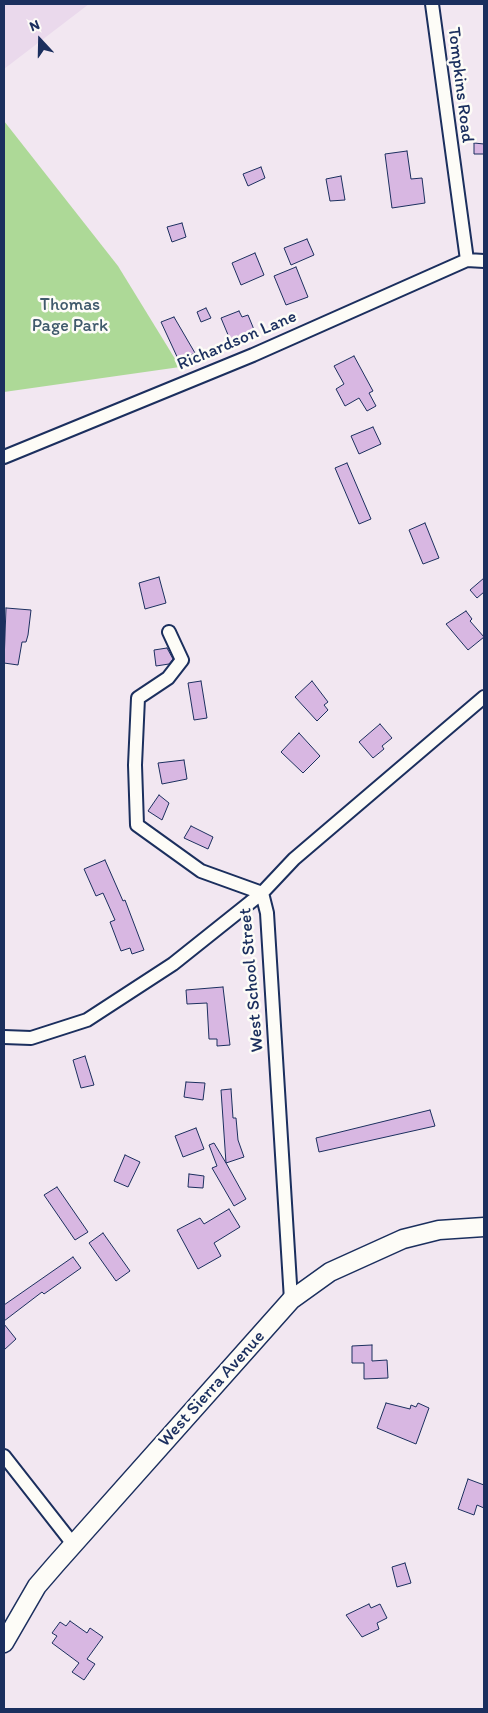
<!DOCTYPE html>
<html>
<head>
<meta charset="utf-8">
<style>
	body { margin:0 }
	#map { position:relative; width:488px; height:1713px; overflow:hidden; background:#f2e7f1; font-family:Itim,sans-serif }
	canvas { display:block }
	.frame { position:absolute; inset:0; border:5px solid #1b2f5e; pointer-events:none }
	.north { position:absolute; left:15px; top:15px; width:50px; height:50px; -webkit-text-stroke:4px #fdfcf7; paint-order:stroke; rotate:339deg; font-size:14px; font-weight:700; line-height:20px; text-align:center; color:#1b2f5e }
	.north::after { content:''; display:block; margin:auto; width:18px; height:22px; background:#1b2f5e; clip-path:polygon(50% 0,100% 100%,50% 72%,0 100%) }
</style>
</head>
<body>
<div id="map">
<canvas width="488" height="1713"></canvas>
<div class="frame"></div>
<div class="north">N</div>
</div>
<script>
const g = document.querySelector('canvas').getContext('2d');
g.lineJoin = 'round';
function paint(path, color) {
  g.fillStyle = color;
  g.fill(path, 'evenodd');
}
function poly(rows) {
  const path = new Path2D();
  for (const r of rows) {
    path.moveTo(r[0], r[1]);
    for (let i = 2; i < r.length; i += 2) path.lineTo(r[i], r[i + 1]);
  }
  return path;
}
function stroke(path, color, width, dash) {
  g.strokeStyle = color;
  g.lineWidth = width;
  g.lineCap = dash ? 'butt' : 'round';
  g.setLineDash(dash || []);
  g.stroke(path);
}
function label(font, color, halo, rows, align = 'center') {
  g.font = font + ' Itim,sans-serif';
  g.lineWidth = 5;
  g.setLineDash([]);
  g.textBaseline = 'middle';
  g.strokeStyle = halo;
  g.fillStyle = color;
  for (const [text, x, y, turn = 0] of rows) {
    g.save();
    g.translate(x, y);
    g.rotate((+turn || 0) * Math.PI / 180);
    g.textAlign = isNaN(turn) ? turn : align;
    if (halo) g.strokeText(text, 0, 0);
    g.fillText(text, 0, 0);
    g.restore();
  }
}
paint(poly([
	[4,4,89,4,4,69]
]), '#ead9ec');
paint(poly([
	[4,121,118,266,180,367,4,392]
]), '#add997');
const building = poly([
	[474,143,484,144,484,154,474,154,474,143],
	[407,151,411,179,422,178,425,203,392,208,385,154,407,151],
	[261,167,265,178,248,186,243,174,261,167],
	[341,176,345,200,330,201,326,179,341,176],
	[182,223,186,237,172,242,167,227,182,223],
	[307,239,314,255,291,265,284,248,307,239],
	[255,253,264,275,241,285,232,263,255,253],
	[296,267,308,297,286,305,274,276,296,267],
	[206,308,211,318,201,322,197,312,206,308],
	[239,311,242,317,248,315,255,332,251,334,252,337,231,342,221,318,239,311],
	[174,317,195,353,179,361,161,322,174,317],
	[354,356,373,391,369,393,376,406,367,411,359,398,345,406,336,389,344,384,334,366,354,356],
	[373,427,381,444,359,454,351,436,373,427],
	[347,463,371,519,359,524,335,468,347,463],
	[425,523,439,558,423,564,409,530,425,523],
	[159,577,166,603,145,609,139,583,159,577],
	[484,578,484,592,477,598,470,590,484,578],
	[6,608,31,610,28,635,26,642,22,642,18,665,4,663,6,608],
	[466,611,472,619,470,621,484,637,468,650,446,624,466,611],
	[167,648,173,659,169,664,156,666,154,650,167,648],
	[201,681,207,718,194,720,188,683,201,681],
	[312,681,328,702,324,705,328,710,317,721,295,697,312,681],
	[380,724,392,738,382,746,384,749,373,758,359,742,380,724],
	[299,733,320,756,303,773,281,752,299,733],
	[184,760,187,779,162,784,158,763,184,760],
	[159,795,169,803,162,820,148,811,159,795],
	[191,826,213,837,208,849,184,838,191,826],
	[105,860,123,901,125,900,144,950,132,954,130,948,121,951,110,922,115,920,103,893,96,896,84,869,105,860],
	[223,987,230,1045,217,1046,217,1039,209,1039,207,1003,187,1004,186,990,223,987],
	[85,1056,94,1085,81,1088,73,1060,85,1056],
	[186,1082,205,1083,203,1100,184,1097,186,1082],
	[231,1089,233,1118,236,1118,238,1140,244,1157,226,1163,246,1199,234,1206,212,1168,217,1166,209,1145,214,1143,226,1163,221,1090,231,1089],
	[430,1110,435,1126,319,1152,316,1138,430,1110],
	[196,1128,204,1149,183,1157,175,1136,196,1128],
	[125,1155,140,1162,128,1187,114,1181,125,1155],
	[189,1174,204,1176,203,1188,188,1187,189,1174],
	[57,1187,88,1232,75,1240,44,1195,57,1187],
	[229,1209,240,1227,214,1243,221,1256,198,1269,177,1230,200,1218,204,1224,229,1209],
	[103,1233,130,1271,116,1281,89,1243,103,1233],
	[73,1257,81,1268,44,1294,42,1292,4,1321,4,1305,73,1257],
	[4,1324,16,1339,4,1350,4,1324],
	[372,1345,372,1361,387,1360,388,1378,364,1379,364,1363,352,1363,352,1346,372,1345],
	[386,1403,410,1409,411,1405,416,1407,418,1403,429,1408,416,1444,377,1428,386,1403],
	[468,1479,484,1485,484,1508,477,1505,474,1515,458,1509,468,1479],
	[405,1563,411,1583,397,1587,392,1567,405,1563],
	[369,1604,371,1608,380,1604,387,1618,377,1623,379,1629,362,1637,346,1615,369,1604],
	[70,1621,87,1633,90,1628,103,1637,87,1659,95,1664,84,1680,72,1672,79,1663,52,1643,57,1636,52,1633,60,1622,66,1626,70,1621]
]);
paint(building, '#d8b7e2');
stroke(building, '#1b2f5e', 1);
const street = poly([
	[432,4,467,260],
	[4,457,253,355,467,260,484,261],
	[169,632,182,660,168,678,138,698,135,765,137,825,201,871,262,893],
	[262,893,267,913,291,1300],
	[4,1037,31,1038,87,1020,173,964,262,893,294,859,484,697],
	[4,1456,73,1544]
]);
const secondary = poly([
	[4,1643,37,1586,56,1564,291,1300,330,1272,403,1239,439,1230,484,1227]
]);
stroke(street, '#1b2f5e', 16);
stroke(secondary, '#1b2f5e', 21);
stroke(street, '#fdfcf7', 12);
stroke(secondary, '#fdfcf7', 18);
label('18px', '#1b2f5e', '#fdfcf7', [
	["Tompkins Road",460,85,83],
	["Richardson Lane",237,341,-23],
	["West School Street",252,980,-95],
	["West Sierra Avenue",212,1389,-48]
]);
label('18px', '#405a6c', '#fdfcf7', [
	["Thomas",70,305],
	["Page Park",70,326]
]);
</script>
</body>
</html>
